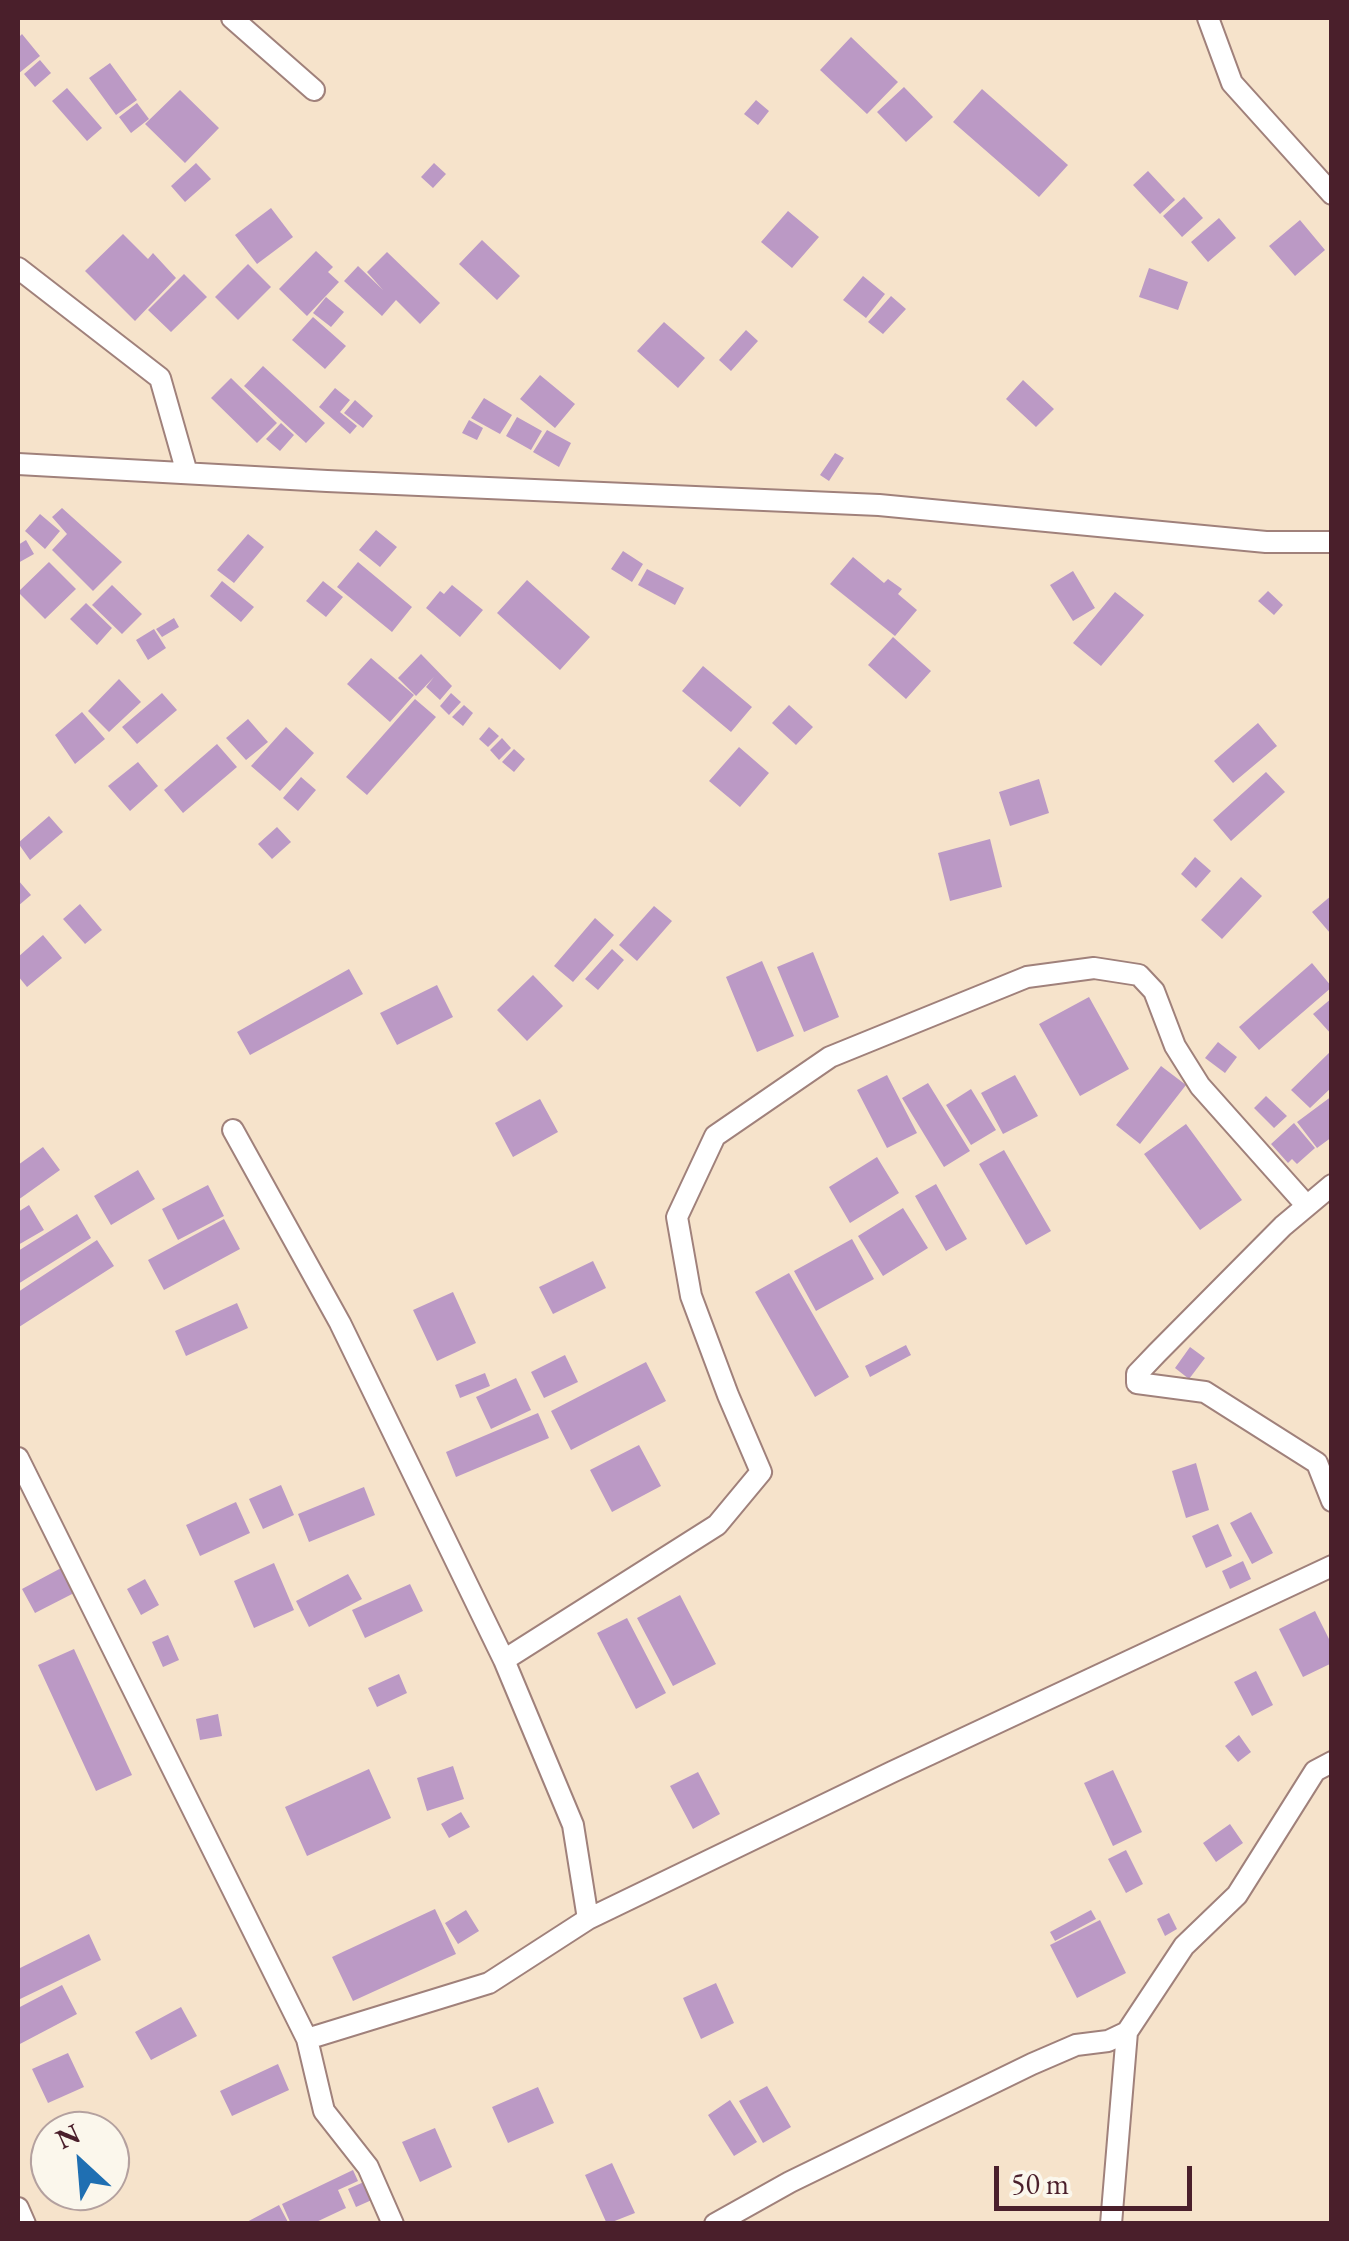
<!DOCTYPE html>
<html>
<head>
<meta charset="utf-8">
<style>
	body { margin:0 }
	#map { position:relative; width:1349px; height:2241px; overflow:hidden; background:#f6e3cb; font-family:"EB Garamond",serif }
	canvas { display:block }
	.frame { position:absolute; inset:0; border:20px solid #4a1f2b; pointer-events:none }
	.north { position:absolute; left:30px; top:2111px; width:100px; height:100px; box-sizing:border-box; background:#fbf7ec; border:2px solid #b4a19f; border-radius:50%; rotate:334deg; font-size:28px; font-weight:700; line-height:40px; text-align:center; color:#4a1f2b }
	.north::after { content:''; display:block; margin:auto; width:35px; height:45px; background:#1f6fb2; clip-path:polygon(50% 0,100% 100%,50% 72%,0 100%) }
	.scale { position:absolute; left:994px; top:2166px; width:198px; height:45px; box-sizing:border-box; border:5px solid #4a1f2b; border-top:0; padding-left:12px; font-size:30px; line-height:35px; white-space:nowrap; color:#4a1f2b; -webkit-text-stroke:8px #fbf7ec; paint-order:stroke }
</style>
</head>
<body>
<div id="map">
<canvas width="1349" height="2241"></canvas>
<div class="frame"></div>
<div class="north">N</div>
<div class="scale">50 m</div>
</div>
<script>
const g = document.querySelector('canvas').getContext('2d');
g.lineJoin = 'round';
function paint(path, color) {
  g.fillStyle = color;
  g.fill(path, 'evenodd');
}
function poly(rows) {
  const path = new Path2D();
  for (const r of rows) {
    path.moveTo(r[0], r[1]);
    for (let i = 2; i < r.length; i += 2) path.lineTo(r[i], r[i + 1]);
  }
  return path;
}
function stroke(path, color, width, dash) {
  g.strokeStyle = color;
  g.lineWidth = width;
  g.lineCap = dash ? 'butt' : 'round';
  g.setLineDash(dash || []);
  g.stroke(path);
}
paint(poly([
	[22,34,40,56,18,74,18,38],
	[851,37,898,82,867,114,820,70],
	[40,60,51,73,35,87,24,74],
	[110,63,137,100,116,115,89,78],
	[904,87,933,117,906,142,877,112],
	[67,88,102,128,87,141,52,101],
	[982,89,1068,165,1039,197,953,122],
	[180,90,219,128,185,163,145,124],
	[756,100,769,111,758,125,744,114],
	[137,103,149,119,131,133,119,117],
	[196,163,211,179,185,202,171,186],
	[434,163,446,174,433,188,421,177],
	[1148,171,1175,200,1160,214,1133,185],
	[1184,197,1203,218,1182,237,1163,216],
	[271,208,293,237,257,264,235,235],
	[788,211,819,237,792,268,761,242],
	[1219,218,1236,238,1208,262,1191,242],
	[1300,220,1325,250,1295,276,1269,246],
	[123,234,148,259,153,253,176,278,135,321,85,271],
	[482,240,520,276,497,300,459,264],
	[316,251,333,267,328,272,339,282,307,316,279,289],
	[387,252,440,303,420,324,396,300,382,316,344,281,358,266,383,290,367,272],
	[248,264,271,287,238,320,215,297],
	[1149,268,1188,282,1178,310,1139,297],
	[184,274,207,297,171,332,148,310],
	[863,276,885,294,866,318,843,300],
	[891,296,906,309,883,334,868,322],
	[326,297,344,312,331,327,313,313],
	[313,317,346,346,325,369,292,340],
	[664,322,705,358,678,388,637,351],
	[746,330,758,341,731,371,719,360],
	[263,366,325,423,306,443,244,386],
	[540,375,575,404,555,428,520,399],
	[231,378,277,423,257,443,211,398],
	[1023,380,1054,409,1036,427,1006,399],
	[335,388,350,400,340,412,357,426,350,434,319,407],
	[484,398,512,415,500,434,471,418],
	[355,400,373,416,363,428,344,413],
	[517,417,542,431,531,450,506,436],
	[469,420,483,428,477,440,462,433],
	[281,423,294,435,280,451,266,439],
	[547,430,571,443,559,467,533,452],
	[835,453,844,458,829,481,820,475],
	[62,508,122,562,93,591,52,550,67,534,52,517],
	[40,514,60,531,45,549,25,531],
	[376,530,397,547,380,567,359,550],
	[248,534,264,547,234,583,217,570],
	[26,540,34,554,18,563,18,545],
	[623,551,643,564,632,582,611,569],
	[853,557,884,583,888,579,902,589,898,594,917,610,895,636,830,584],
	[49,562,76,589,45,619,18,592],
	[358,562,412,607,392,632,337,587],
	[647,569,684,588,675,605,638,585],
	[1073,571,1095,608,1073,621,1050,585],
	[527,580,590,637,560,670,497,613],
	[222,581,254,607,241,622,210,596],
	[323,581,343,597,326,617,306,601],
	[112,585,142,614,122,634,92,605],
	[452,585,483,610,460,637,426,608,440,591,444,594],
	[1268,591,1283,605,1274,615,1258,601],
	[1115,592,1144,615,1101,666,1073,643],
	[86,603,112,628,97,645,70,619],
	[174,618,179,627,162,637,156,629],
	[154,629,166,648,148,660,136,640],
	[893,637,931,671,906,699,868,665],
	[421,654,452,686,440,700,426,687,434,677,416,696,398,678],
	[371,658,414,695,390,722,347,684],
	[703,666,752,707,731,732,682,691],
	[119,679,141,702,109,732,88,711],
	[162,693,177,710,137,744,122,727],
	[451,693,461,702,449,715,440,706],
	[415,699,436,717,367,795,346,777],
	[464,705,473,713,463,726,452,717],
	[789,705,813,727,796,745,772,723],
	[82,712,105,739,75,764,55,735],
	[248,719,268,742,246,760,226,738],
	[1258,723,1277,746,1233,783,1214,761],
	[286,727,314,753,280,791,251,766],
	[489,727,499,736,488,747,479,739],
	[502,738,511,748,499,760,490,750],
	[217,744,237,767,183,813,164,790],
	[739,747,769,773,740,807,709,781],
	[514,749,525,759,514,772,502,762],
	[138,762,158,786,130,811,108,786],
	[1266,772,1285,792,1231,841,1213,820],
	[301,777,316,790,298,811,283,798],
	[1039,779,1049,813,1010,826,999,792],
	[49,816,63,832,30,860,18,843],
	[277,827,291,842,272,859,258,844],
	[990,839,1002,887,950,901,938,853],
	[1195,857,1211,871,1196,888,1181,874],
	[1241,877,1262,896,1222,939,1201,920],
	[18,880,31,895,18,906],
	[1332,895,1332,931,1330,933,1312,912],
	[80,904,102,930,85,944,63,919],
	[654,906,672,921,637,961,619,945],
	[595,918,614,935,573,982,554,966],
	[43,935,62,958,27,987,18,976,18,957],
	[612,949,624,960,598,990,585,979],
	[813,952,839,1017,804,1032,777,967],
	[762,961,794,1036,757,1052,726,977],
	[1312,963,1332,987,1259,1050,1239,1027],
	[349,969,363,994,250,1055,237,1032],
	[533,975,563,1006,527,1041,497,1010],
	[437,985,453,1017,397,1045,380,1013],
	[1089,997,1129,1069,1080,1096,1039,1024],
	[1332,998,1332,1035,1313,1014],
	[1218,1042,1237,1057,1225,1073,1205,1058],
	[1332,1050,1332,1087,1310,1108,1291,1090],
	[1161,1066,1186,1085,1140,1144,1116,1125],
	[887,1075,917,1133,887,1148,857,1090],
	[1015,1075,1038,1116,1003,1134,981,1093],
	[928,1083,970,1151,944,1167,902,1098],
	[971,1089,996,1130,971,1145,946,1105],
	[1266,1096,1287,1116,1274,1128,1254,1108],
	[1332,1096,1332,1137,1317,1148,1297,1122],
	[540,1099,558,1132,513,1157,495,1123],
	[1294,1123,1315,1148,1297,1164,1292,1159,1288,1163,1271,1144],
	[1186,1124,1242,1200,1200,1230,1144,1154],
	[43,1147,60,1170,18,1200,18,1165],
	[1004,1150,1051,1231,1026,1245,979,1164],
	[877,1157,899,1193,850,1223,829,1187],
	[138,1170,155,1199,111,1225,94,1196],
	[936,1184,967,1239,946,1251,915,1196],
	[208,1185,224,1216,178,1240,162,1209],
	[29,1205,44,1230,18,1245,18,1212],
	[903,1208,928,1248,883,1276,858,1236],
	[77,1214,91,1238,18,1284,18,1251],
	[224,1219,240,1249,164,1290,148,1260],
	[852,1239,874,1279,816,1311,794,1271],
	[97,1240,114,1266,19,1327,18,1292],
	[593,1261,606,1288,553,1314,539,1287],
	[789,1273,849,1377,815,1397,755,1292],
	[453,1292,476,1343,437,1361,413,1310],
	[237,1303,248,1328,186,1356,175,1331],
	[906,1345,911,1355,870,1377,865,1366],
	[1190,1347,1205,1358,1189,1379,1175,1368],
	[565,1355,578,1382,544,1398,531,1372],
	[646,1362,666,1401,571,1450,551,1411],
	[485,1373,490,1386,460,1398,455,1385],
	[516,1378,531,1410,491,1429,476,1397],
	[538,1413,549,1438,456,1477,446,1452],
	[639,1445,661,1486,612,1512,590,1470],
	[1196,1463,1209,1510,1186,1518,1172,1471],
	[281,1485,294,1515,263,1529,249,1499],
	[364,1487,375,1515,309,1542,298,1514],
	[236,1502,250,1533,200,1556,186,1525],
	[1251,1512,1273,1553,1252,1564,1230,1523],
	[1218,1524,1232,1556,1206,1568,1192,1536],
	[1243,1561,1251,1579,1230,1589,1222,1571],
	[274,1563,294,1610,254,1628,234,1581],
	[63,1567,76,1592,35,1613,22,1589],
	[348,1574,362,1599,309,1627,296,1601],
	[145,1579,159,1605,141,1615,127,1589],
	[410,1584,423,1611,365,1638,352,1610],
	[680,1595,716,1664,673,1686,637,1618],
	[1315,1611,1332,1645,1332,1663,1303,1677,1279,1629],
	[627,1618,666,1693,636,1709,597,1633],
	[168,1635,179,1660,163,1667,152,1642],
	[74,1649,132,1775,96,1791,38,1665],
	[1256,1671,1273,1705,1252,1716,1234,1682],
	[399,1674,407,1693,377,1707,368,1688],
	[218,1714,222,1736,200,1740,196,1719],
	[1239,1735,1251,1752,1238,1762,1225,1746],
	[453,1766,464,1799,427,1811,417,1778],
	[369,1769,391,1818,307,1856,285,1807],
	[1113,1770,1142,1832,1113,1846,1084,1783],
	[698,1772,720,1814,693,1829,670,1786],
	[461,1812,470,1827,449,1838,441,1824],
	[1230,1824,1243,1843,1216,1862,1203,1843],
	[1126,1850,1143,1884,1126,1893,1108,1859],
	[435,1909,456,1954,353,2001,332,1957],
	[466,1910,479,1931,458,1944,445,1923],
	[1091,1910,1096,1919,1055,1941,1050,1932],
	[1169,1913,1177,1929,1165,1936,1157,1919],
	[1100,1920,1126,1973,1077,1998,1050,1945],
	[89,1934,101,1960,18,2000,18,1969],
	[716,1983,734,2023,701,2039,683,1998],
	[62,1985,77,2014,18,2045,18,2008],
	[181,2007,197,2036,151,2060,135,2032],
	[68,2053,84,2087,48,2103,32,2069],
	[278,2064,289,2090,232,2116,220,2091],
	[767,2086,791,2127,763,2143,739,2101],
	[538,2087,554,2123,508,2143,492,2107],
	[730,2100,757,2142,734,2156,708,2115],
	[435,2128,452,2167,420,2182,402,2142],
	[612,2163,635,2213,607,2224,585,2175],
	[353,2170,358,2181,338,2190,346,2208,312,2224,291,2224,282,2204],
	[366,2181,374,2199,356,2207,348,2189],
	[279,2205,289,2224,243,2224]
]), '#bb99c5');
const street = poly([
	[232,18,314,90],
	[1208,18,1232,83,1332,194],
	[18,268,160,378,187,473],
	[18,464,327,481,879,505,1266,542,1332,542],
	[1332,1185,1283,1226,1157,1353,1137,1374,1137,1383,1205,1392,1317,1463,1332,1501],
	[18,1458,307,2039,489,1983,588,1919,573,1825,504,1660,340,1323,233,1130],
	[504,1660,717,1525,761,1472,728,1395,691,1296,677,1217,715,1136,830,1057,1027,977,1094,968,1139,975,1154,991,1175,1046,1200,1086,1307,1206],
	[588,1919,892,1772,1332,1566],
	[307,2039,324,2111,368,2167,393,2224],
	[18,2208,25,2224],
	[715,2224,790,2182,1032,2064,1076,2045,1108,2041,1127,2032],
	[1111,2224,1127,2032,1184,1946,1237,1895,1315,1771,1332,1762]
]);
stroke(street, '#a0817b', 24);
stroke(street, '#fff', 20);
</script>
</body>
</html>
